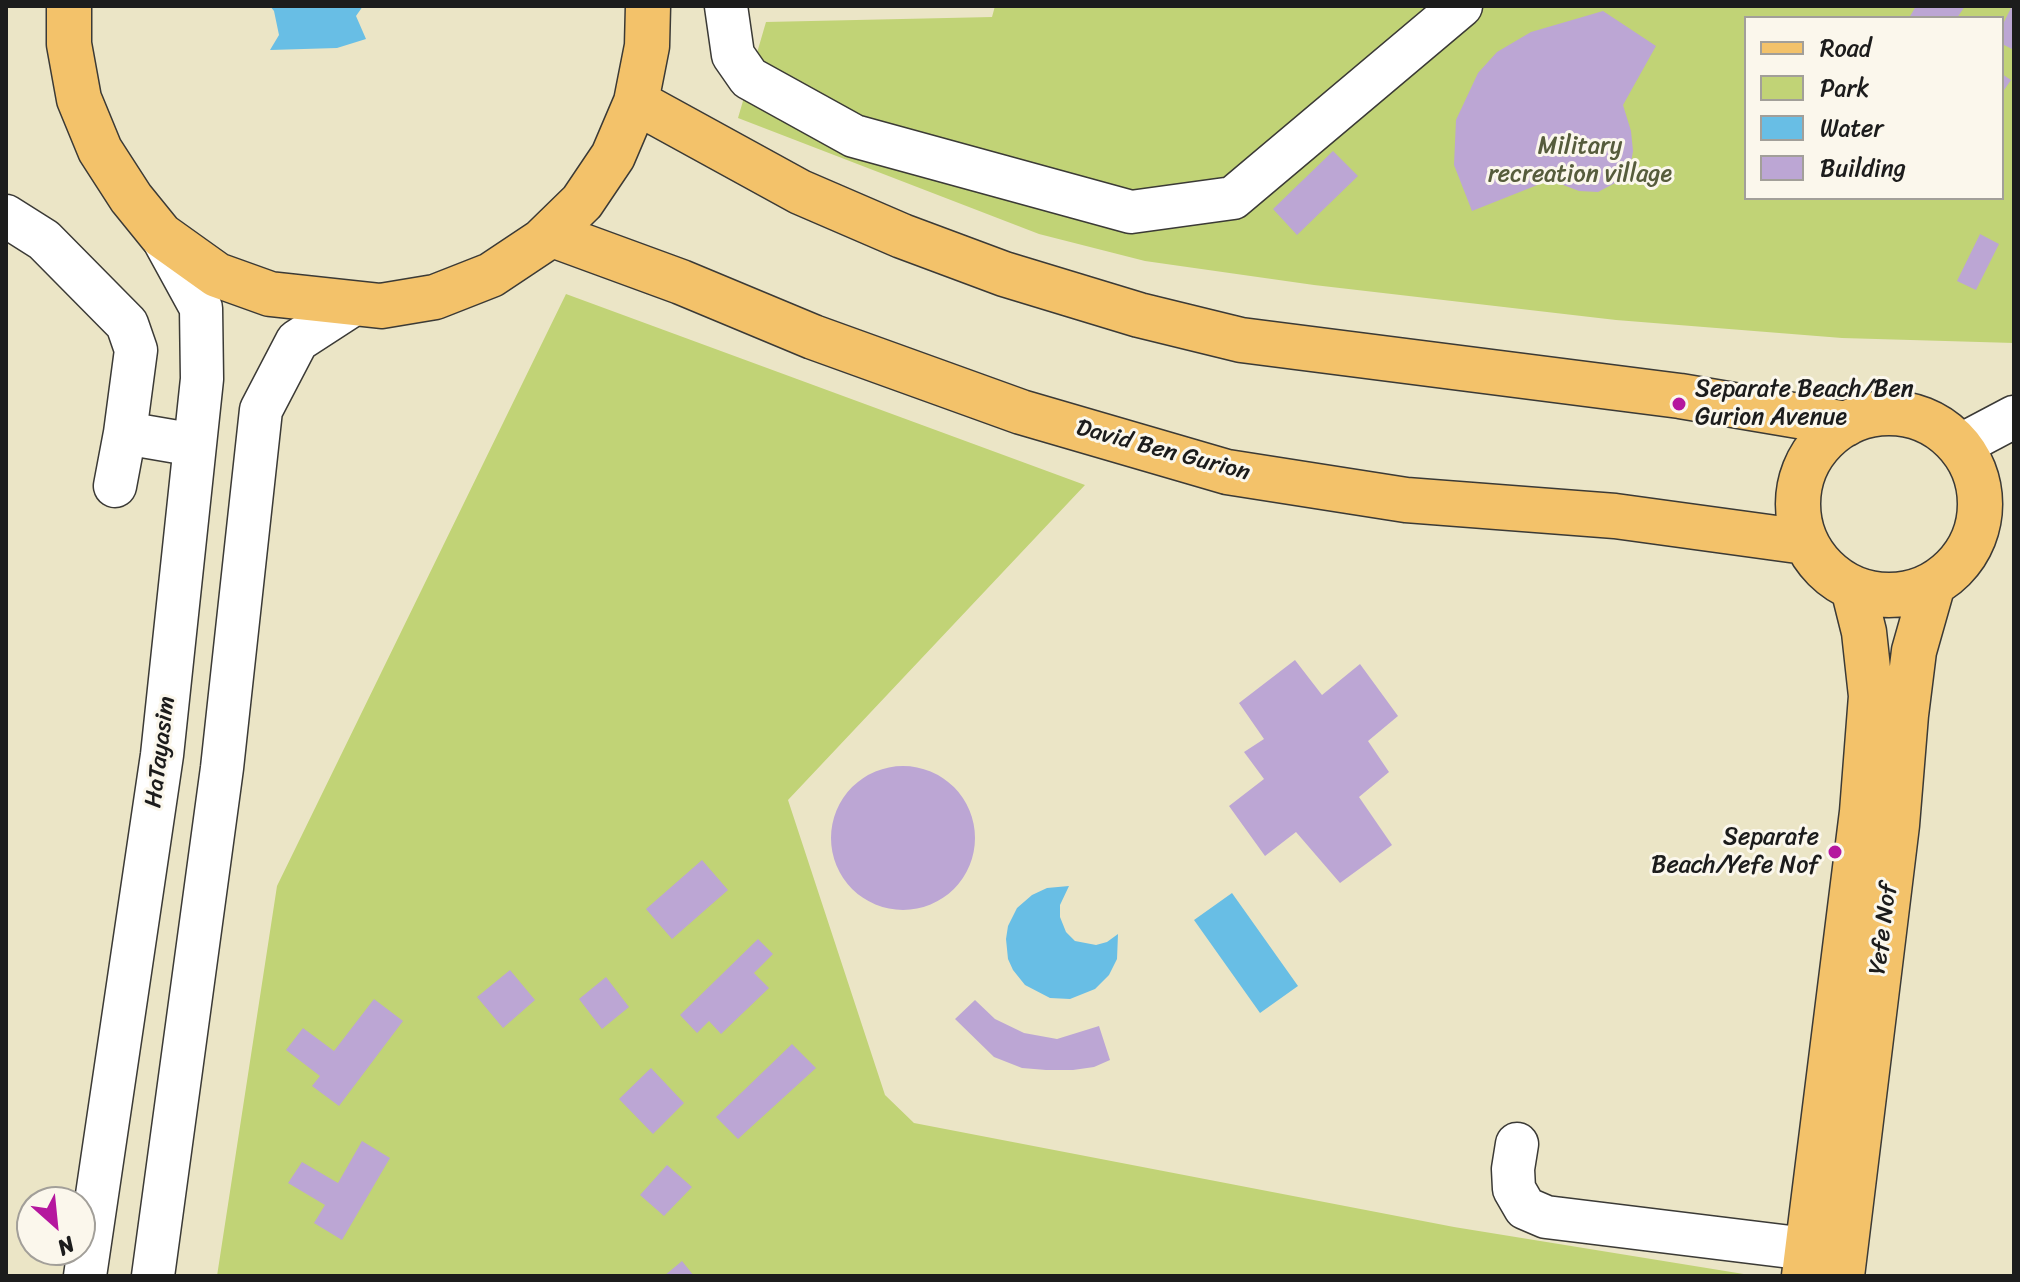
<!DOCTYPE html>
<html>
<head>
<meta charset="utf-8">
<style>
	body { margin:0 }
	#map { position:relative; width:2020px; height:1282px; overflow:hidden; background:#ebe5c6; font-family:Sriracha,sans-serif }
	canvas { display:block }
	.frame { position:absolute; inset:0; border:8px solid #1c1c1c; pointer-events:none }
	.legend { position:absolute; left:1744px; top:16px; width:260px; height:184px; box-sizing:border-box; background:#fbf7ec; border:2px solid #a29f99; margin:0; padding:10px 14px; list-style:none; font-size:24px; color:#1c1c1c }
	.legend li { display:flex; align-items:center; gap:16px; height:40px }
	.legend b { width:40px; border:2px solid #a29f99 }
	.north { position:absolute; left:16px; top:1186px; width:80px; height:80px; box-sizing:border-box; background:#fbf7ec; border:2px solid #a29f99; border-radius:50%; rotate:153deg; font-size:22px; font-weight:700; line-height:32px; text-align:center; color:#1c1c1c }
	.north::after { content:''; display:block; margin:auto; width:28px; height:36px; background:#b5179e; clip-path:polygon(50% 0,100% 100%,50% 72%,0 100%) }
</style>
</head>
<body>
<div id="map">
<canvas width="2020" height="1282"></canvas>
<div class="frame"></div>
<ul class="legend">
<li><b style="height:10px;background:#f3c26a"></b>Road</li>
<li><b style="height:22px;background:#c1d376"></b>Park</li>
<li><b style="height:22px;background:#68bee5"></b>Water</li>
<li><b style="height:22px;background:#bca6d4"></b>Building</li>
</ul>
<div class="north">N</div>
</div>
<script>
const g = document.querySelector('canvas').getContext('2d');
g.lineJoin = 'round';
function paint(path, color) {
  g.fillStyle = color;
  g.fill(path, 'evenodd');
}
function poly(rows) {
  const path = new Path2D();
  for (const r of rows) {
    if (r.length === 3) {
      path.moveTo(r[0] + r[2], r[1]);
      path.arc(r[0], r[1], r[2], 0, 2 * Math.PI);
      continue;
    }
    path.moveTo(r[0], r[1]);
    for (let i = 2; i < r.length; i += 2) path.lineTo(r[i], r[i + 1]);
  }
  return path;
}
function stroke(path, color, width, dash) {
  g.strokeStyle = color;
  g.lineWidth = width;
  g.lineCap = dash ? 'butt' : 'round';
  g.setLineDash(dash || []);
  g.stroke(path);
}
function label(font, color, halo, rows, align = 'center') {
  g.font = font + ' Sriracha,sans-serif';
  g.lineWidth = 6;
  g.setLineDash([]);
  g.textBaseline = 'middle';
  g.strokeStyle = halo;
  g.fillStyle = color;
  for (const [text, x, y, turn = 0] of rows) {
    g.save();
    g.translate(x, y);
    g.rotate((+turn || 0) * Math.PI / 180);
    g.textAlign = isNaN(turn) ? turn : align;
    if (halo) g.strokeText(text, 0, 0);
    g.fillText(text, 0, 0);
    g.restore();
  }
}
paint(poly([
	[995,6,2014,6,2014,343,1842,338,1616,320,1314,285,1145,261,1039,234,738,118,766,22,992,17],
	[1746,18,2002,18,2002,198,1746,198],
	[566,294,1085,485,788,800,885,1095,914,1123,1454,1227,1756,1276,217,1276,277,886]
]), '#c1d376');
paint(poly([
	[270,6,363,6,356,16,366,39,337,48,270,50,279,35,274,11],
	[1069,886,1060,905,1060,917,1066,932,1075,941,1096,945,1107,942,1118,934,1117,959,1109,975,1095,989,1070,999,1050,998,1025,985,1013,970,1008,959,1006,939,1008,926,1017,908,1032,895,1047,888],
	[1232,893,1298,986,1260,1013,1194,920]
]), '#68bee5');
paint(poly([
	[1916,6,1965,6,1957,18,1909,18],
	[2012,6,2014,6,2014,50,2002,44,2002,26],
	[1603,11,1656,46,1623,105,1631,131,1633,151,1630,169,1619,181,1598,192,1579,191,1550,180,1472,211,1454,165,1456,120,1478,73,1497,52,1531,32],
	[2002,74,2011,80,2002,93],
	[1333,151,1358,176,1297,235,1273,209],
	[1980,234,1999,244,1976,290,1957,281],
	[1295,660,1322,695,1360,664,1398,716,1368,741,1389,772,1359,797,1392,845,1340,883,1296,832,1265,856,1229,806,1264,779,1244,752,1264,739,1239,703],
	[903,838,72],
	[702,860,728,890,672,939,646,909],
	[758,939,773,954,754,973,769,988,721,1034,709,1021,697,1033,680,1015],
	[510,970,535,1000,503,1028,477,997],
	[606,977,629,1007,602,1029,579,999],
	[374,999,403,1021,339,1106,312,1086,320,1076,286,1050,303,1028,334,1051],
	[975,1000,995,1019,1024,1033,1057,1039,1099,1026,1110,1060,1094,1067,1073,1070,1046,1070,1022,1068,994,1057,955,1019],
	[792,1044,816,1068,738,1139,716,1117],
	[651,1068,684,1103,653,1134,619,1099],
	[362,1141,390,1158,342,1240,314,1223,325,1205,288,1183,302,1162,338,1183],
	[667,1165,692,1187,664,1216,640,1195],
	[682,1261,694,1276,664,1276]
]), '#bca6d4');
const minor = poly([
	[726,6,733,55,749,78,854,136,1131,212,1233,198,1461,6],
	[6,216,44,240,127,324,136,350,125,433,115,486],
	[125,433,195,445],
	[1961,445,2014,417],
	[1517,1144,1513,1169,1514,1189,1525,1208,1546,1217,1807,1249],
	[85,1276,162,755,202,379,201,308,161,235],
	[153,1276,222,768,261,410,297,341,354,304]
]);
const major = poly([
	[69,6,69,44,79,99,100,150,131,198,161,235,217,275,270,294,381,306,435,297,491,275,542,241,582,202,613,156,636,102,647,46,648,6],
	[636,102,800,192,902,236,1004,274,1139,315,1241,340,1680,396,1846,424],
	[550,234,681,282,813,337,1021,412,1227,472,1406,500,1615,516,1805,542],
	[1889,504,91],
	[1804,1276,1862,812,1871,696,1864,632,1853,588],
	[1842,1276,1897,825,1906,715,1914,651,1933,584]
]);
stroke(minor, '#3b3a36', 45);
stroke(major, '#3b3a36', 47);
stroke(minor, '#fff', 42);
stroke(major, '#f3c26a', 44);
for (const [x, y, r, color] of [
	[1679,404,8,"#b5179e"],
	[1835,852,8,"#b5179e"]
]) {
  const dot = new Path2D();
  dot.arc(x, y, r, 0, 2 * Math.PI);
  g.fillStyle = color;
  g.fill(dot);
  stroke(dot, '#fbf7ec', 3);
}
label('24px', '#565c3c', '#fbf7ec', [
	["Military",1580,147],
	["recreation village",1580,175]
]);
label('24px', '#1c1c1c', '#fbf7ec', [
	["Separate Beach/Ben",1695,390],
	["Gurion Avenue",1695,418],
	["Separate",1819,838,"right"],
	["Beach/Yefe Nof",1819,866,"right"]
], 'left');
label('24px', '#1c1c1c', '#fbf7ec', [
	["David Ben Gurion",1163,451,15],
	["HaTayasim",161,752,-83],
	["Yefe Nof",1884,929,-83]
]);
</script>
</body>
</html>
